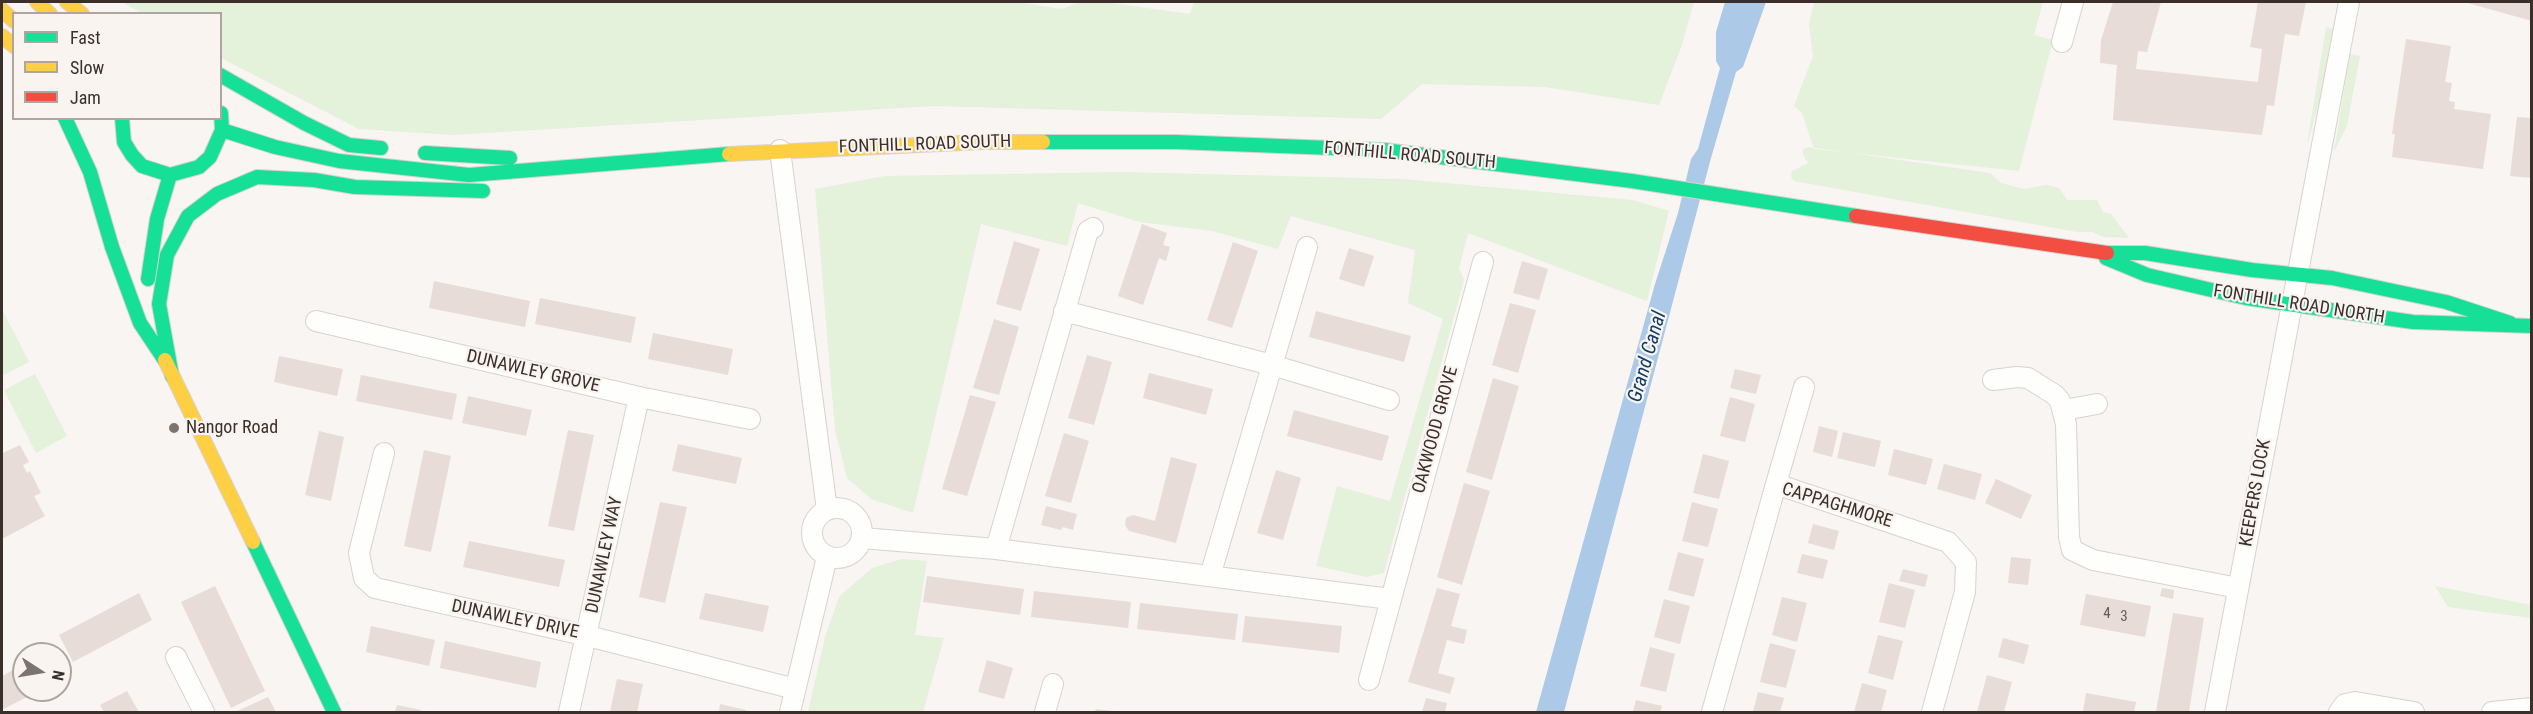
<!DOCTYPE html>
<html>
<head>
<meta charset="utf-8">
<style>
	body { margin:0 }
	#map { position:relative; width:2533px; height:714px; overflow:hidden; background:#f8f5f3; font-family:"Roboto Condensed",sans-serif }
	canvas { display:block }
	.frame { position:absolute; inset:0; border:3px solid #3b2f2a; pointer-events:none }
	.legend { position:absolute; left:12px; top:12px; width:210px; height:108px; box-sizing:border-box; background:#faf4f1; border:2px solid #aea5a1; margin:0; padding:8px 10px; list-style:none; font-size:18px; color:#3b2f2a }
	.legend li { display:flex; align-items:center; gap:12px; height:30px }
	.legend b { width:30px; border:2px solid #aea5a1 }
	.north { position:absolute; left:12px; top:642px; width:60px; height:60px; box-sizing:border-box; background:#faf4f1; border:2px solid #aea5a1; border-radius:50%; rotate:102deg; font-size:16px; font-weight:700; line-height:24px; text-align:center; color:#3b2f2a }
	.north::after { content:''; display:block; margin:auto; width:21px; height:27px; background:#7d7470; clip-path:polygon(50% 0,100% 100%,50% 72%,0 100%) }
</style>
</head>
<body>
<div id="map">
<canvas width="2533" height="714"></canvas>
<div class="frame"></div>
<ul class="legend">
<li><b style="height:8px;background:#16e098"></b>Fast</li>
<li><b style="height:8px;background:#ffcf43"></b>Slow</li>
<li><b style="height:8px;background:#f24e42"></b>Jam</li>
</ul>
<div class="north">N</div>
</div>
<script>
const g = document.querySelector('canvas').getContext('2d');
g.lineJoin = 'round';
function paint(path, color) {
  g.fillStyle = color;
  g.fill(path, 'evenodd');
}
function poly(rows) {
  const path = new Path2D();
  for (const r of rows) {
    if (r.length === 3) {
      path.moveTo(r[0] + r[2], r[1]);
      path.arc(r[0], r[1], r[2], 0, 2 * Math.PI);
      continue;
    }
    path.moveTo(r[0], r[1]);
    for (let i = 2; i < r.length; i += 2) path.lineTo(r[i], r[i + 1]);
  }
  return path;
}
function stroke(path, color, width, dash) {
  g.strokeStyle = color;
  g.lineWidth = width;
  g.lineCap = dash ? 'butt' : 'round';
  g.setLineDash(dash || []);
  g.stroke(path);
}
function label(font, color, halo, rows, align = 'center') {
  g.font = font + ' "Roboto Condensed",sans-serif';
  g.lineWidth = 4.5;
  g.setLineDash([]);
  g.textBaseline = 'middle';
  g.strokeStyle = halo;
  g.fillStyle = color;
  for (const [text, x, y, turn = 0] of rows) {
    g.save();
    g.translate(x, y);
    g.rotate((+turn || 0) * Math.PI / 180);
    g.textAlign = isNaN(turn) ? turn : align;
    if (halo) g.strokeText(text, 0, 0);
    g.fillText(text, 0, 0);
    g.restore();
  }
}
paint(poly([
	[122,2,1016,2,1062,9,1079,2,1104,2,1190,14,1194,2,1694,2,1682,45,1659,105,1545,87,1422,84,1381,119,934,106,452,135,359,129,221,58,220,14,142,13],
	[1814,2,2043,2,2034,35,2053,40,2019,171,1814,149,1802,113,1794,106,1813,56,1809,24],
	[2326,27,2335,29,2321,96,2307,145],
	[2350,54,2360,56,2347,126,2334,152],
	[1809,147,1990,173,2001,183,2024,189,2046,185,2059,188,2067,200,2097,200,2103,212,2111,214,2129,238,2103,237,2093,232,2077,232,1794,181,1791,177,1792,171,1808,163,1803,154,1803,149],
	[1122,172,1403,179,1633,200,1669,211,1647,301,1468,233,1459,268,1464,280,1384,573,1367,577,1316,566,1337,486,1390,501,1443,319,1408,303,1415,250,1291,216,1278,249,1212,231,1140,222,1078,203,1067,246,981,224,913,513,871,499,847,478,835,430,815,189,885,176],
	[2,309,29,362,2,376],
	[35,374,67,436,36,453,4,390],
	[902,559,927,561,915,635,944,638,923,712,808,712,825,637,839,597,872,568],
	[2435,586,2531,605,2531,618,2448,607]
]), '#e4f1db');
paint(poly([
	[1725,2,1766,2,1743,67,1736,72,1711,158,1564,712,1536,712,1655,284,1678,213,1691,159,1698,149,1720,68,1716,61,1716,32]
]), '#acc9e8');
paint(poly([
	[2113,2,2161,2,2147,52,2138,51,2136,69,2258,82,2262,49,2250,47,2258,2,2306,2,2299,36,2285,34,2274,106,2267,105,2262,135,2113,120,2117,65,2100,63,2101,40],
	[2464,2,2532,2,2532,21],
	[2406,39,2451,46,2445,82,2452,83,2449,101,2455,102,2454,109,2491,114,2483,169,2392,157,2395,134,2392,134],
	[2517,117,2532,118,2532,178,2510,176],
	[1142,224,1167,233,1163,245,1170,247,1166,261,1159,258,1143,305,1118,296],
	[1014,241,1040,249,1021,311,996,304],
	[1233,242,1258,251,1232,328,1207,320],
	[1349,248,1374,256,1364,287,1339,279],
	[1522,261,1548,269,1539,300,1513,293],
	[434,281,530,301,525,327,429,308],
	[540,298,636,317,631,343,535,324],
	[1510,303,1536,310,1518,373,1492,365],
	[1316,311,1411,336,1404,362,1309,337],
	[994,319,1019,327,999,395,973,388],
	[653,333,733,349,728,375,648,359],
	[1087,355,1112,362,1094,425,1068,418],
	[279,356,343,369,337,396,274,382],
	[1735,369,1761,375,1756,394,1730,388],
	[1149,373,1213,389,1206,415,1143,398],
	[361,375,457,394,452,420,356,401],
	[1493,378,1519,386,1492,480,1466,472],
	[970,395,996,402,967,496,942,489],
	[468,396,532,410,526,436,462,423],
	[1730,397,1755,404,1745,442,1720,436],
	[1294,410,1389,436,1382,461,1287,436],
	[1819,426,1838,431,1832,457,1813,452],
	[568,430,594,435,574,531,548,526],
	[319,431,344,437,331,501,305,495],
	[1843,432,1881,441,1875,467,1837,458],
	[1064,433,1089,441,1071,503,1045,496],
	[678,444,742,458,736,484,672,471],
	[20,445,29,462,23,465,27,473,30,471,41,493,34,496,45,516,2,539,2,450,3,453],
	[1894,449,1933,459,1926,485,1888,475],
	[424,450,451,456,431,552,404,546],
	[1703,454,1729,461,1719,499,1693,493],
	[1171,457,1197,464,1176,543,1129,531,1125,525,1126,518,1133,515,1155,521],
	[1944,464,1982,474,1975,500,1937,489],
	[1276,470,1301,478,1283,540,1257,533],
	[1996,479,2032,495,2021,519,1985,503],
	[1464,483,1490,491,1462,585,1437,577],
	[660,502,687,507,665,603,639,597],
	[1692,502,1718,509,1708,547,1682,541],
	[1046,506,1077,514,1073,530,1063,527,1061,530,1041,525],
	[1813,524,1839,531,1834,550,1808,543],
	[469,541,565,560,559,587,463,567],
	[1678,552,1704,559,1694,597,1668,590],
	[1802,554,1828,560,1823,579,1797,573],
	[2011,557,2031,559,2028,585,2008,583],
	[1903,569,1928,575,1925,587,1899,581],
	[927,576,1024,589,1020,615,923,602],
	[1889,583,1915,590,1905,628,1879,622],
	[215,586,265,691,231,708,181,602],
	[1437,588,1460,594,1451,626,1467,630,1464,644,1447,640,1438,673,1455,678,1450,694,1408,682],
	[2162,588,2174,590,2173,599,2160,596],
	[1034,591,1131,602,1128,628,1031,617],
	[139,593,152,620,73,662,59,635],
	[705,593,769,606,763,632,699,619],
	[2086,594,2151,606,2145,637,2080,625],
	[1782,597,1807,603,1797,642,1772,635],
	[1664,599,1690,606,1680,644,1654,637],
	[1140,603,1238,614,1235,640,1137,629],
	[2173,613,2204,618,2194,680,2189,712,2156,712],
	[1245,616,1342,626,1339,653,1242,642],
	[371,626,435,640,429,666,366,652],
	[1878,635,1903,641,1893,680,1868,673],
	[2003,638,2029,645,2024,664,1998,657],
	[445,641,541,662,536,688,440,668],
	[1770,643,1796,650,1786,688,1760,682],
	[1650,647,1675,654,1666,692,1640,686],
	[987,660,1013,668,1004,699,978,692],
	[24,664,24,690,40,690,2,710,2,676],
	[1987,675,2012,682,2004,712,1977,712],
	[617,679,643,684,637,712,610,712],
	[1862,683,1887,690,1881,712,1854,712],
	[127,691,139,712,104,712,100,705],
	[1758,692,1784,698,1780,712,1753,712],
	[2086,693,2136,702,2134,712,2083,712],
	[268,697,276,712,235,712],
	[1426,698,1447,703,1445,712,1422,712],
	[1636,700,1662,706,1660,712,1633,712],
	[720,704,746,710,746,712,719,712],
	[397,705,421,710,421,712,395,712],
	[1096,709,1112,711,1112,712,1095,712]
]), '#e7dcd7');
const street = poly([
	[2062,42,2073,2],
	[780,150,827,510],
	[1064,311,1272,365,1389,400],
	[316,321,639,397,750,419],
	[1993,380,2017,377,2028,378,2055,395,2060,401,2066,424,2069,537,2072,550,2093,560,2238,588],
	[2064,410,2097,404],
	[384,453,359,553,364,578,375,588,588,636,795,689],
	[1776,484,1804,387],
	[837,533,25],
	[862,538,996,549,1390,599],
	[996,549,1088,231,1093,228],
	[1210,576,1307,247],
	[176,657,204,712],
	[1369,680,1483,262],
	[569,712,639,397],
	[790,712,827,557],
	[1045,712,1053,684],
	[1712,712,1776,484,1948,542,1966,562,1965,592,1932,712],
	[2215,712,2349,2],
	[2339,712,2345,704,2355,702,2414,712],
	[2492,712,2532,708]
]);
const fast = poly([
	[220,75,304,123,349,145,381,148],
	[65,118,90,172,112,247,140,323,164,359],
	[122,118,124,142,132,155,142,166,170,175,199,167,210,157,222,130,221,113],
	[222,130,275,147,339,161,469,175,729,154],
	[1043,142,1176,142,1384,150,1632,181,1856,216],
	[425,153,510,158],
	[2107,253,2145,253,2252,270,2332,278,2446,302,2510,323],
	[2106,258,2147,275,2246,298,2413,322,2532,326],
	[148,279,157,219,170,175],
	[172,376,159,304,167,255,188,216,217,194,257,177,314,180,355,187,483,191],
	[253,542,334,712]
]);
const slow = poly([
	[37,2,50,14],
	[67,2,82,14],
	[2,10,14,21],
	[2,36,14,46],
	[729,154,983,142,1043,142],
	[165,360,253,542]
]);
const jam = poly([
	[1856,216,2107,253]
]);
stroke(street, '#d9d2cf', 22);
stroke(fast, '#d9d2cf', 16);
stroke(slow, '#d9d2cf', 16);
stroke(jam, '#d9d2cf', 16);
stroke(street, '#fefefd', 20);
stroke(fast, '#16e098', 14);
stroke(slow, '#ffcf43', 14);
stroke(jam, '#f24e42', 14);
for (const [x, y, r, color] of [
	[174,428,6,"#7d7470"]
]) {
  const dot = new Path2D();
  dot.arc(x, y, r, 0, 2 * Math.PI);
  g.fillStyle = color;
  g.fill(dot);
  stroke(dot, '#faf4f1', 2);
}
label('15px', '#685c57', null, [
	["4",2107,614],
	["3",2124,617]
]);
label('18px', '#3b2f2a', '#faf4f1', [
	["FONTHILL ROAD SOUTH",925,145,-2],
	["FONTHILL ROAD SOUTH",1410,156,5],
	["FONTHILL ROAD NORTH",2299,305,9],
	["DUNAWLEY GROVE",533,372,13],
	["OAKWOOD GROVE",1436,430,-75],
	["KEEPERS LOCK",2256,493,-80],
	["CAPPAGHMORE",1837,506,17],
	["DUNAWLEY WAY",605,555,-78],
	["DUNAWLEY DRIVE",515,620,12]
]);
label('18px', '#3b2f2a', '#faf4f1', [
	["Nangor Road",186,428]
], 'left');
label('italic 20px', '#0f3d66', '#faf4f1', [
	["Grand Canal",1648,357,-74]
]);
</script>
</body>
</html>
